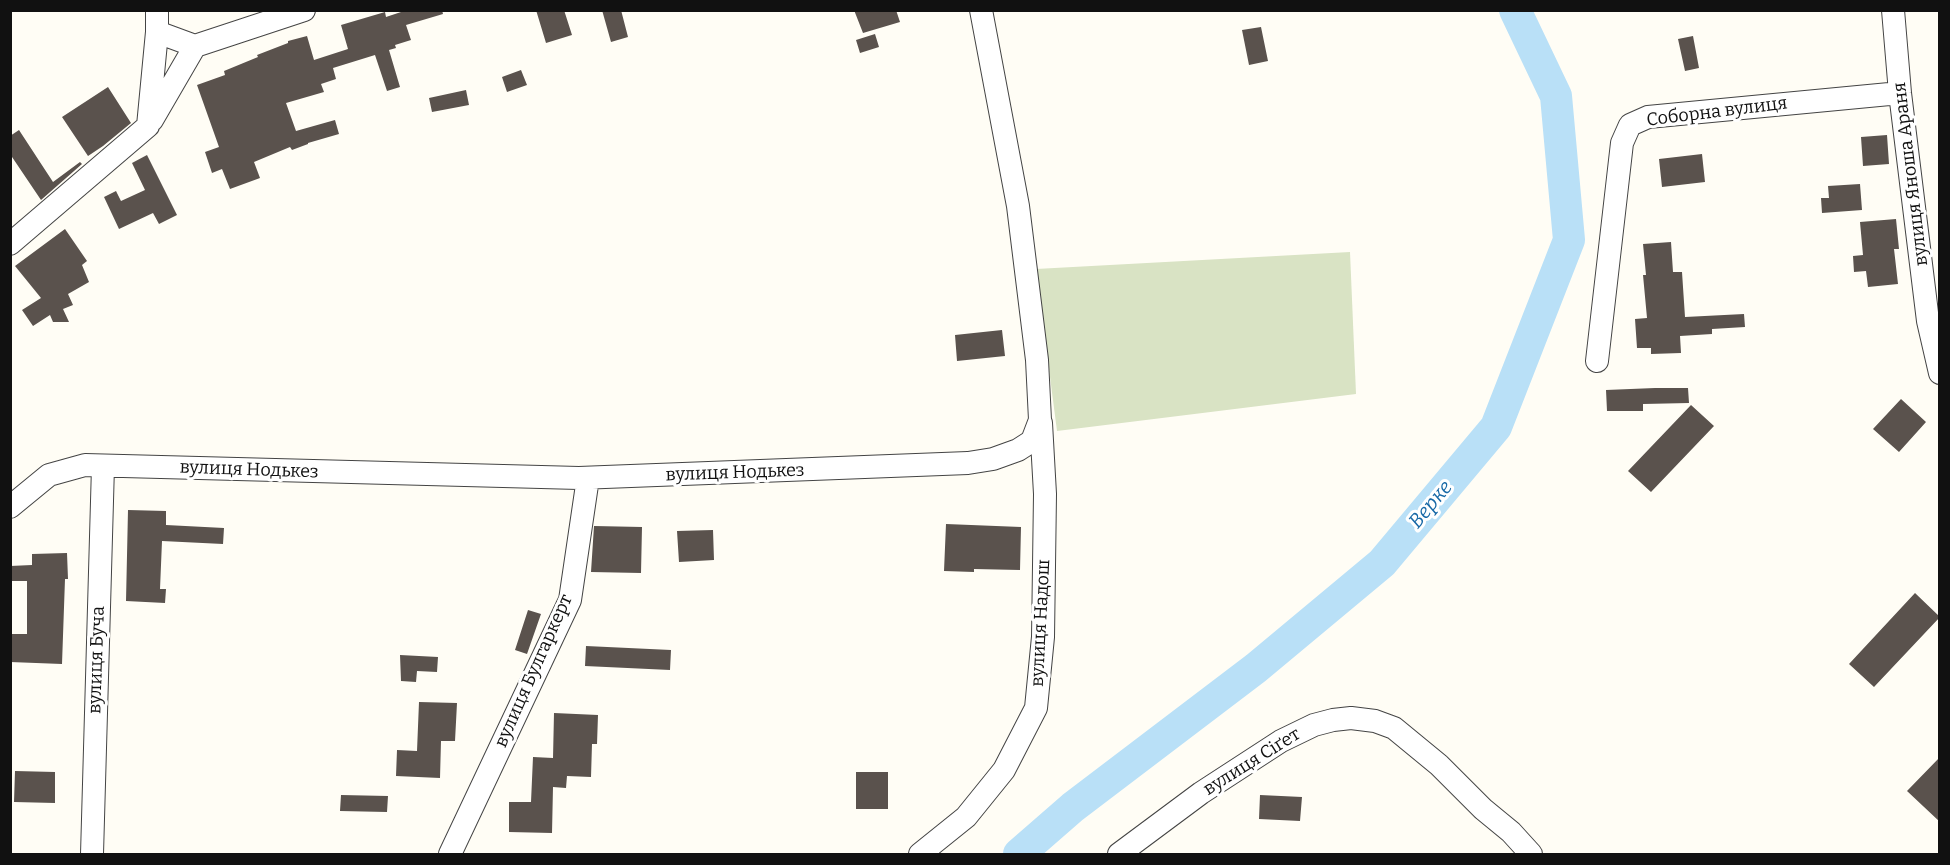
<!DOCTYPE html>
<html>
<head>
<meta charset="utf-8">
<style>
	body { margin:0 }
	#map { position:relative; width:1950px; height:865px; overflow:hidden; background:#fffdf5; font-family:Bitter,serif }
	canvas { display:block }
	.frame { position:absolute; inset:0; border:12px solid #111; pointer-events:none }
</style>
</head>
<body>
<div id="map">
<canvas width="1950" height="865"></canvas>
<div class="frame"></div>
</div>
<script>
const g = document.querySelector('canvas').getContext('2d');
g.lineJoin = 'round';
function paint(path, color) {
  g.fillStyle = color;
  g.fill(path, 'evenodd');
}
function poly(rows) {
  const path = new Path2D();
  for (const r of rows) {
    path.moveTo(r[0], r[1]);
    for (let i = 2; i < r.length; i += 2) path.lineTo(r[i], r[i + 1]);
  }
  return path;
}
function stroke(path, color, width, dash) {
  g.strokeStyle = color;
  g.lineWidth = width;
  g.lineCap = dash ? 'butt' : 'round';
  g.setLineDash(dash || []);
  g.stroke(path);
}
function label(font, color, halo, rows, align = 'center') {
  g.font = font + ' Bitter,serif';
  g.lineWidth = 6;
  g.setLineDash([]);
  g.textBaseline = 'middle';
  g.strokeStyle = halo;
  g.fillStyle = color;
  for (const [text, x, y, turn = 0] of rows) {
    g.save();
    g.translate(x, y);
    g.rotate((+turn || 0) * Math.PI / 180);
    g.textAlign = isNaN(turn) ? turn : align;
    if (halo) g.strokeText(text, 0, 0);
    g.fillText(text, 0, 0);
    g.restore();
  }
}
paint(poly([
	[1350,252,1356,394,1057,431,1036,269]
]), '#d9e3c4');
stroke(poly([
	[1019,854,1073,807,1256,668,1382,563,1496,427,1569,240,1556,96,1515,10]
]), '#b9e0f7', 32);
paint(poly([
	[407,10,442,10,443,14,406,25,411,40,395,45,396,48,389,50,400,87,387,91,375,55,333,68,336,79,321,84,324,92,286,103,296,131,335,120,339,134,308,143,308,144,292,150,290,147,254,162,260,178,230,189,222,169,212,173,205,152,219,147,197,85,225,75,224,71,258,57,257,55,288,43,288,41,307,36,314,60,348,49,341,25,385,12,386,17],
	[536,10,564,10,572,35,546,43],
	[602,10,621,10,628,37,611,42],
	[854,10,896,10,900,22,863,33],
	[1261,27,1268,61,1249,65,1242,30],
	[875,34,879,47,860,53,856,40],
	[1693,36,1699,68,1685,71,1678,39],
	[521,70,527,85,507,92,502,77],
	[108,87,131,123,103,146,88,156,62,117],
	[466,90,469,105,432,112,429,98],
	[19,130,53,182,80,162,82,164,41,200,10,154,10,136],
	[1887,135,1889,164,1863,166,1861,137],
	[1702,154,1705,182,1662,187,1659,159],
	[147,155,177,215,159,224,153,213,119,229,104,197,116,191,121,201,145,190,132,163],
	[1860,184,1862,210,1822,213,1821,198,1829,198,1828,186],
	[1896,219,1899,249,1894,249,1898,284,1868,287,1866,271,1854,272,1853,256,1863,255,1860,222],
	[65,229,87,261,82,265,89,282,68,294,73,305,63,309,69,322,53,322,50,315,33,326,22,310,41,298,15,266],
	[1671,242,1673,272,1682,272,1685,317,1744,314,1745,327,1712,329,1712,334,1680,336,1681,353,1651,354,1651,348,1637,348,1635,319,1647,318,1643,275,1646,275,1643,244],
	[1002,330,1005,356,957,361,955,335],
	[1655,388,1688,388,1689,403,1643,404,1643,411,1607,411,1606,390],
	[1901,399,1926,422,1899,452,1873,429],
	[1691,405,1714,426,1651,492,1628,471],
	[128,510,166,511,166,525,224,528,223,544,162,541,160,589,166,589,165,603,126,601],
	[946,524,1021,527,1020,570,974,569,974,572,944,571],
	[594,526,642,527,641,573,591,572],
	[713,530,714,560,679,562,677,531],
	[67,553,68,579,65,579,62,664,10,662,10,634,27,634,27,581,10,581,10,566,32,565,32,554],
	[1915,593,1940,617,1874,687,1849,664],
	[528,610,541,614,527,654,515,650],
	[586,646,671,650,670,670,585,666],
	[400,655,438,657,437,672,417,671,416,682,401,681],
	[419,702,457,703,455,741,441,741,440,778,396,776,397,750,417,751],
	[554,713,598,715,597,744,592,744,591,777,567,776,566,788,553,787,552,833,509,832,509,802,531,802,533,757,553,758],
	[1940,757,1940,822,1907,791],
	[15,771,55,772,55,803,14,802],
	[856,772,888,772,888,809,856,809],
	[341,795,388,796,387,812,340,811],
	[1260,795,1302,797,1300,821,1259,819]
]), '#5a524d');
const minor = poly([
	[1893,10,1900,93,1928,321,1940,373],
	[157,32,195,46,304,10],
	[152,120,195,46],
	[10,244,148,126,157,32,157,10],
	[1597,361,1622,143,1630,125,1648,117,1900,93],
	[10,507,49,475,85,465,579,478,968,463,993,459,1018,450,1032,441,1040,420,1037,360,1018,206,981,10],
	[92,854,103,466],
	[450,854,570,600,588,478],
	[920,854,966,817,1004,770,1036,708,1043,637,1045,494,1041,423],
	[1119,854,1201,793,1281,741,1314,725,1333,720,1351,718,1375,721,1394,728,1439,765,1483,809,1511,832,1531,854]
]);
stroke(minor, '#444', 24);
stroke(minor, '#fff', 22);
label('18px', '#111', '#fff', [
	["Соборна вулиця",1717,112,-7],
	["вулиця Яноша Араня",1911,174,-97],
	["вулиця Нодькез",249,470,2],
	["вулиця Нодькез",735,473,-2],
	["вулиця Надош",1041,623,-87],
	["вулиця Буча",97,660,-88],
	["вулиця Булгаркерт",534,671,-66],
	["вулиця Сіґет",1252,762,-32]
]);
label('italic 20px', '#1768a6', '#fff', [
	["Верке",1431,505,-50]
]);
</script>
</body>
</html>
